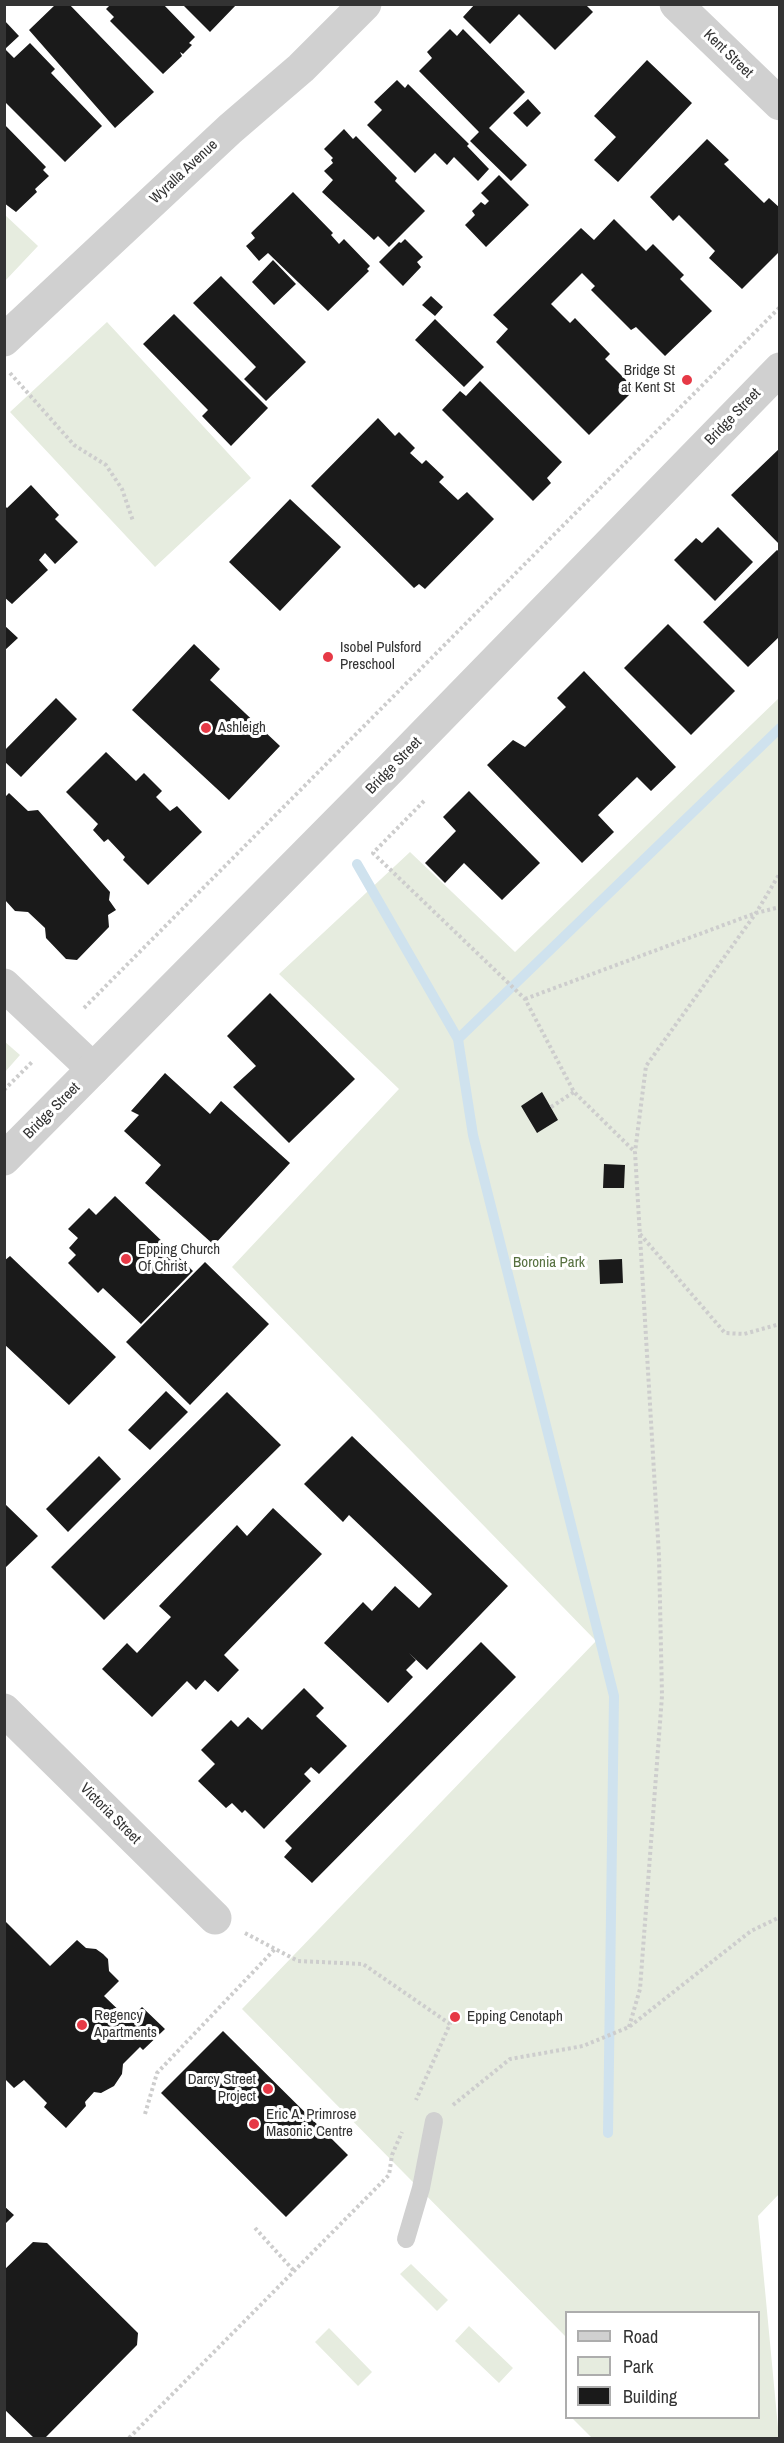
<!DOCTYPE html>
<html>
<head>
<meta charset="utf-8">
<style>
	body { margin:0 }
	#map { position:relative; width:784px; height:2443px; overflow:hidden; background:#fff; font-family:"Archivo Narrow",sans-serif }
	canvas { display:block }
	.frame { position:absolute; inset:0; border:6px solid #333; pointer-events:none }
	.legend { position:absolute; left:565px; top:2311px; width:195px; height:108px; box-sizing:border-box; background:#fff; border:2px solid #adadad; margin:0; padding:8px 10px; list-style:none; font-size:18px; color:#333 }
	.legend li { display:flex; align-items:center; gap:12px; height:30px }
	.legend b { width:30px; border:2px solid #adadad }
</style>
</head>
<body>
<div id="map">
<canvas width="784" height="2443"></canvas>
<div class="frame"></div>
<ul class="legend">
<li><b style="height:8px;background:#d0d0d0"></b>Road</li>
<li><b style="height:16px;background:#e6ecdf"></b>Park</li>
<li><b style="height:16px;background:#1a1a1a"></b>Building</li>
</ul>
</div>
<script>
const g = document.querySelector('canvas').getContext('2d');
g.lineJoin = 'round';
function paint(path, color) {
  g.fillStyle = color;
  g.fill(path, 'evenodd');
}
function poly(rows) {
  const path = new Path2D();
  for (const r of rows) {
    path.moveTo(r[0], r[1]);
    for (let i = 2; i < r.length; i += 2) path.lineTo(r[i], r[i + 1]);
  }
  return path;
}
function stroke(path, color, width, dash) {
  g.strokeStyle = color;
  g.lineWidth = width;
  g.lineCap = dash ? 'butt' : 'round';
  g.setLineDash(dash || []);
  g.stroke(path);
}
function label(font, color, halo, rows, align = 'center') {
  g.font = font + ' "Archivo Narrow",sans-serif';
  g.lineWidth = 6;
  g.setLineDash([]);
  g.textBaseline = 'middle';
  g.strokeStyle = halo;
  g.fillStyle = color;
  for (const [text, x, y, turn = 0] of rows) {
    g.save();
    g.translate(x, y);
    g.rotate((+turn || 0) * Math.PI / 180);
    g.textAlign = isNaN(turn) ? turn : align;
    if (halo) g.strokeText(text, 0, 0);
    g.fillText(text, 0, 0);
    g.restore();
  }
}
paint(poly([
	[4,214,38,246,5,281,4,281],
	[107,322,251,478,155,567,10,412],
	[779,698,780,2193,758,2216,779,2438,592,2438,572,2418,758,2418,758,2312,566,2312,566,2337,242,2009,596,1641,232,1267,399,1089,279,974,410,852,515,952],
	[4,1041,20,1055,5,1072,4,1072],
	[411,2264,448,2300,437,2311,400,2274],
	[469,2326,513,2368,499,2383,455,2341],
	[329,2328,372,2372,358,2386,315,2342]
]), '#e6ecdf');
stroke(poly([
	[357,864,458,1039],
	[608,2133,614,1696,473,1135,458,1039,780,728]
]), '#cfe2ee', 10);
paint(poly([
	[56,4,69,4,154,92,115,128,29,30],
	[111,4,163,4,195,37,189,43,192,45,183,54,180,52,182,56,163,74,110,21,114,17,106,9],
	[182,4,237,4,210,32],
	[475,4,585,4,593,12,555,50,519,14,490,44,463,17],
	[4,20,19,36,5,49,14,58,30,43,55,69,51,73,102,126,65,162,4,101],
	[450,29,457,36,463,29,525,92,489,128,527,165,511,181,470,141,479,132,419,71,432,58,427,52],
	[647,60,692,103,618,182,594,160,616,137,594,116],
	[397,80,405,88,408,84,469,144,467,146,489,169,478,181,454,157,447,165,435,153,415,173,367,125,382,110,374,102],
	[528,99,541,113,527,127,513,113],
	[4,124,46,167,43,170,49,176,35,189,37,192,16,212,4,203],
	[344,129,353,139,356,136,397,178,395,181,425,211,389,247,378,236,374,240,322,192,333,180,324,171,333,163,331,160,333,158,324,149],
	[707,139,729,160,724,164,764,203,769,198,780,208,780,251,742,289,709,258,715,251,679,215,673,221,650,197],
	[499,175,529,205,486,247,465,225,475,215,472,211,481,202,485,205,489,201,481,193],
	[293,192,333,233,331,235,339,244,344,239,370,266,367,269,369,271,328,311,268,253,259,261,246,246,255,238,251,233],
	[614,219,646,251,653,244,684,275,680,279,712,311,665,356,636,327,631,330,591,290,595,286,582,273,551,304,570,323,575,318,610,354,605,359,635,389,589,435,496,342,508,329,493,315,581,228,594,240],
	[405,239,423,257,417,262,421,267,403,286,379,262,399,242,401,243],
	[273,260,296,284,274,305,252,282],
	[221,276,306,362,266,401,244,379,256,367,193,303],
	[431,296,443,307,435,316,422,305],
	[174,314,268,408,231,446,202,416,208,410,143,344],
	[435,319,484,367,464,387,415,340],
	[480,381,562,462,547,478,551,483,533,501,442,410,460,391,466,396],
	[378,418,395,436,399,432,415,448,410,453,422,464,426,460,444,477,439,482,458,500,467,492,494,519,425,589,419,584,414,588,311,486],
	[780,448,780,545,731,495],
	[31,485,59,515,55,519,78,542,55,564,45,553,39,560,48,570,12,604,4,597,4,505,7,508],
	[290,499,341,547,280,611,229,562],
	[718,527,753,562,715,601,674,560,696,538,702,543],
	[777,550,780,552,780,636,748,667,703,622],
	[668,624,735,691,691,735,624,668],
	[4,625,18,638,4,651],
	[194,644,220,669,210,680,280,746,229,800,132,710],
	[584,671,676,767,651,791,637,777,598,815,614,832,582,863,487,765,513,740,525,747,566,707,557,698],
	[56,698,77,719,21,777,4,761,4,751],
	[106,752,136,781,144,773,162,791,156,797,170,811,177,806,202,832,148,885,123,860,125,857,108,839,104,842,93,830,98,824,66,792],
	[469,791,540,863,502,900,464,863,445,883,425,863,456,831,443,817],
	[9,793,28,811,38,810,110,892,109,900,116,910,108,915,109,927,77,960,66,959,46,938,45,928,28,912,15,911,5,900,4,798],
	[270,993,355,1079,289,1143,233,1087,256,1066,227,1036],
	[165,1073,210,1114,221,1101,290,1163,214,1245,145,1183,161,1165,124,1131,139,1115,131,1111],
	[542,1092,558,1120,537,1133,521,1106],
	[604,1164,625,1165,624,1188,603,1188],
	[115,1196,193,1271,141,1324,103,1288,98,1293,68,1263,76,1255,69,1248,78,1238,68,1229,89,1208,96,1215],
	[10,1256,116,1357,69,1405,4,1344,4,1261],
	[622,1259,623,1283,600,1284,599,1260],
	[205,1262,269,1324,190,1405,126,1342],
	[166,1391,188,1412,150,1450,128,1430],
	[227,1392,281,1445,104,1620,51,1567],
	[352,1436,508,1586,427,1670,409,1653,416,1660,406,1670,413,1677,388,1703,324,1643,363,1602,372,1611,395,1586,419,1608,432,1594,349,1515,343,1522,304,1484],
	[99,1456,121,1479,68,1532,46,1509],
	[4,1503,38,1536,4,1569],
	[273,1508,322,1554,224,1655,239,1670,218,1692,205,1680,196,1690,187,1681,152,1717,102,1669,127,1643,137,1653,171,1617,159,1606,237,1525,247,1536],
	[481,1642,516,1677,312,1883,284,1857,292,1848,285,1841],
	[304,1688,324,1708,316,1716,347,1746,319,1774,311,1767,304,1774,311,1781,264,1829,245,1810,242,1813,232,1803,226,1808,198,1781,215,1764,201,1750,231,1720,238,1727,248,1717,262,1730],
	[4,1920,50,1966,77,1940,86,1948,96,1949,103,1954,108,1959,109,1971,119,1981,104,1996,129,2020,142,2007,165,2029,143,2050,140,2047,123,2064,122,2074,114,2086,101,2093,94,2092,85,2102,86,2106,66,2128,44,2107,47,2103,24,2080,14,2088,4,2078],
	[223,2031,348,2155,286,2217,161,2093],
	[4,2206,14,2215,4,2225],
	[33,2242,47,2243,138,2333,137,2345,46,2437,34,2438,4,2409,4,2270]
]), '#1a1a1a');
stroke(poly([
	[10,373,74,445,106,465,122,489,133,521],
	[424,801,373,853,525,999,574,1092,635,1152],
	[525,999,756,913,780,907],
	[84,1008,780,307],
	[4,1090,33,1061],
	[551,1107,574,1092],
	[640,1234,725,1333,744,1334,780,1324],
	[245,1933,298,1961,363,1964,450,2024,416,2100],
	[629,2027,640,1989,662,1696,659,1556,635,1152,646,1066,756,913,780,873],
	[453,2105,510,2059,583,2046,629,2027,751,1931,780,1917],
	[145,2114,157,2073,275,1949],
	[255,2228,295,2272],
	[129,2438,389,2175,392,2155,402,2132]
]), '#cdcdcd', 4, [3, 3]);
stroke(poly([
	[406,2239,421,2188,434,2121]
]), '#d0d0d0', 18);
stroke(poly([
	[676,4,780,104],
	[4,340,230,129,301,68,365,4],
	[4,985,93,1069],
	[4,1710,215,1918]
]), '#d0d0d0', 33);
stroke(poly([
	[4,1159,391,768,780,369]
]), '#d0d0d0', 33);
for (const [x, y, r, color] of [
	[687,380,6,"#e63946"],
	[328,657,6,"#e63946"],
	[206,728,6,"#e63946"],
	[126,1259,6,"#e63946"],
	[455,2017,6,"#e63946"],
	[82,2025,6,"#e63946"],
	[268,2089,6,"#e63946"],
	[254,2124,6,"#e63946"]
]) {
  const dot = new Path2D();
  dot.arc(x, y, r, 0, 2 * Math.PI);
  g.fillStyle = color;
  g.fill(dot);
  stroke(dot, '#fff', 2);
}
label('15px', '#333', '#fff', [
	["Kent Street",728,54,44],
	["Wyralla Avenue",184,172,-43],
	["Bridge Street",733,417,-46],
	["Bridge Street",394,766,-46],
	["Bridge Street",52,1111,-45],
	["Victoria Street",110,1814,45]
]);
label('15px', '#333', '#fff', [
	["Bridge St",675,371,"right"],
	["at Kent St",675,388,"right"],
	["Isobel Pulsford",340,648],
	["Preschool",340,665],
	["Ashleigh",218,728],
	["Epping Church",138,1250],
	["Of Christ",138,1267],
	["Regency",94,2016],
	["Apartments",94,2033],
	["Epping Cenotaph",467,2017],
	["Darcy Street",256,2080,"right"],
	["Project",256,2097,"right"],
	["Eric A. Primrose",266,2115],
	["Masonic Centre",266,2132]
], 'left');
label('15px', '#56703f', '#fff', [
	["Boronia Park",549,1263]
]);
</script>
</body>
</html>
